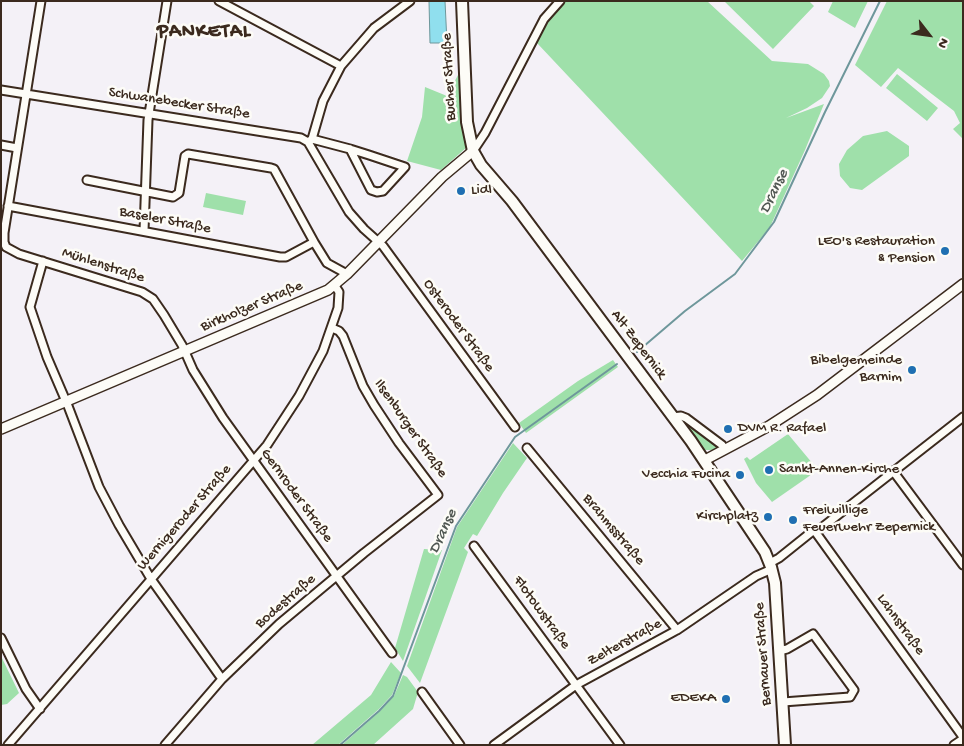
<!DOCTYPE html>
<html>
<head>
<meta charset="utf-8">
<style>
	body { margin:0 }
	#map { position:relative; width:964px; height:746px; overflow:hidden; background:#f4f1f7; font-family:"Gochi Hand",sans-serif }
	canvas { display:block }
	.frame { position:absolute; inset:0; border:2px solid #3b2a1e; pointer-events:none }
	.north { position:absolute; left:904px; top:10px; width:50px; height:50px; -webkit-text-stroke:4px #fdfcf7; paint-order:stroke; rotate:120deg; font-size:14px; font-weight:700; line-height:20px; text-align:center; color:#3b2a1e }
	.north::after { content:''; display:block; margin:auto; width:18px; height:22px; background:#3b2a1e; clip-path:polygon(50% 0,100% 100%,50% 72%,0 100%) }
</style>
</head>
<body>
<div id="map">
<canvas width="964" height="746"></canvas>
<div class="frame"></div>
<div class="north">N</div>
</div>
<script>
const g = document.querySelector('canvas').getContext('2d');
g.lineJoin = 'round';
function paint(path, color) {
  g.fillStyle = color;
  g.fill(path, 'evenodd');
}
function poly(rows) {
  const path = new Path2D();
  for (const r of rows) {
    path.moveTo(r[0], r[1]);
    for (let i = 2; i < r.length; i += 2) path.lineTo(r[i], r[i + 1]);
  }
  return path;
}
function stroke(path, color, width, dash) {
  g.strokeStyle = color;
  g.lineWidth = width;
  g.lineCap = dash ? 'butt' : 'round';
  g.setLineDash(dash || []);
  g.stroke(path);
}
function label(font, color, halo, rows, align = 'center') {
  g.font = font + ' "Gochi Hand",sans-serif';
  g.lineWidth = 5;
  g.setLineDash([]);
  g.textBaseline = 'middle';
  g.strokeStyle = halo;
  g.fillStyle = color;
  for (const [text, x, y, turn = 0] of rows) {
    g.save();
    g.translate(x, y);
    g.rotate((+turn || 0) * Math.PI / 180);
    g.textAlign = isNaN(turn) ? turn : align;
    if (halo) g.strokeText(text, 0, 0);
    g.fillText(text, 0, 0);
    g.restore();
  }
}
paint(poly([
	[566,1,707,1,772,61,808,64,824,74,829,81,830,86,822,98,807,108,786,118,824,104,805,150,770,227,742,261,537,43,549,20],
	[724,1,809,1,814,6,773,49],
	[833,1,868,1,855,28,828,12],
	[887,1,963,1,963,139,953,129,960,123,954,111,898,68,881,87,855,65],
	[897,74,938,108,927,121,886,88],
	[458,75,467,147,441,170,407,161,422,117,425,87,447,96],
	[887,131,909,146,909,156,862,190,850,188,840,176,839,164,847,150,863,136],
	[206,193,246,201,243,215,203,207],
	[613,360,618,367,526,433,519,423,578,381],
	[680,418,703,434,718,447,712,450,703,450],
	[788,434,818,470,772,502,756,483,744,459,747,457,750,460],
	[513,443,527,458,503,493,477,536,473,534,464,548,468,552,420,683,407,666,457,527],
	[424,549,442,550,403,661,395,648],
	[1,656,19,693,7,704,1,705],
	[391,662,401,673,392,695,379,709,338,745,312,745,371,695],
	[403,675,407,677,418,692,413,709,373,745,342,745,380,711,394,696]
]), '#9fe0aa');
const water = poly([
	[429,1,445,1,447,43,430,43,429,1]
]);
paint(water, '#90dfee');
stroke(water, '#6e979b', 1);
stroke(poly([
	[637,352,685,311,735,274,774,222,825,112,880,1],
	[340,745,379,711,393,696,456,526,515,437,617,364]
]), '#6e979b', 2);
const minor = poly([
	[41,1,4,233,4,242,6,247,19,254,142,292,153,299,164,315,182,345,193,370,223,418,392,653],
	[219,1,341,66],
	[1,90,301,138,308,142,312,139,350,149,369,155,405,167,383,191,377,192,371,190,350,149],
	[312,139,323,101,341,66,374,28,410,1],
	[308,142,349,212,364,229,383,246,515,427],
	[1,145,17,148],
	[473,151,485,133,544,19,560,1],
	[87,180,173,197,179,193,185,156,188,154,271,168,274,169,314,242,327,263,347,274],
	[8,206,280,257,286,257,314,242],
	[144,231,148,120,167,1],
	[43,261,30,307,47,357,68,406,99,487,119,525,151,579,222,679],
	[672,417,681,416,686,418,722,445,725,449],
	[527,448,677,630],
	[893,471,963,565],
	[814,530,963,737],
	[474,546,620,745],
	[770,563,779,558,814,530,820,529,963,417],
	[1,638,26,689,40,709],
	[779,651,787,649,813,634,854,690,850,697,783,702],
	[422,692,460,745],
	[8,745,267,445,299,396,323,351,338,308,339,292,335,286],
	[165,745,222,679,279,624,364,553,438,495,399,443,374,405,363,386,343,336,339,331,332,328],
	[494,745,576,685,677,630,756,576,772,569],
	[954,745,963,739]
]);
const tertiary = poly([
	[1,429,328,290,347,274,442,177,473,151],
	[705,460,769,426,817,395,963,284]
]);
const secondary = poly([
	[462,1,467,122,473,151,481,165,512,201,691,441,765,552,771,567,775,583,785,745]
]);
stroke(minor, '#3b2a1e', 11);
stroke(tertiary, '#3b2a1e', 12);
stroke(secondary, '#3b2a1e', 14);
stroke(minor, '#fdfcf7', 7);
stroke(tertiary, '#fdfcf7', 9);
stroke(secondary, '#fdfcf7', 10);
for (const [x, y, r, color] of [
	[461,191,5,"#1f6fb2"],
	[945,251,5,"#1f6fb2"],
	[912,370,5,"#1f6fb2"],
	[728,429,5,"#1f6fb2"],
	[769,470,5,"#1f6fb2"],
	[740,475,5,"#1f6fb2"],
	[768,517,5,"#1f6fb2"],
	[793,520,5,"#1f6fb2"],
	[726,699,5,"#1f6fb2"]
]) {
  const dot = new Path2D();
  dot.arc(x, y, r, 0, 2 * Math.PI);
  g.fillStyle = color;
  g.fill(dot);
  stroke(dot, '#fdfcf7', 2);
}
label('15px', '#3b2a1e', '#fdfcf7', [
	["Bucher Straße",450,77,-93],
	["Schwanebecker Straße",179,104,9],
	["Baseler Straße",165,221,11],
	["Mühlenstraße",103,266,18],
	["Birkholzer Straße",252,307,-23],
	["Osteroder Straße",458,326,54],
	["Alt Zepernick",638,345,53],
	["Ilsenburger Straße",410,429,55],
	["Gernroder Straße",296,496,54],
	["Wernigeroder Straße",185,518,-49],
	["Brahmsstraße",613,530,50],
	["Bodestraße",286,602,-41],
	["Flotowstraße",541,613,54],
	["Lahnstraße",900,625,54],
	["Zelterstraße",625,643,-29],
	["Bernauer Straße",764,654,-94]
]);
label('15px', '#3b2a1e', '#fdfcf7', [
	["Lidl",471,191,"left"],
	["LEO's Restauration",935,242],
	["& Pension",935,259],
	["Bibelgemeinde",902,361],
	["Barnim",902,378],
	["DVM R. Rafael",738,429,"left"],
	["Sankt-Annen-Kirche",779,470,"left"],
	["Vecchia Fucina",730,475],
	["Freiwillige",803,511,"left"],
	["Feuerwehr Zepernick",803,528,"left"],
	["Kirchplatz",758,517],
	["EDEKA",716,699]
], 'right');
label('italic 16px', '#505752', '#fdfcf7', [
	["Dranse",775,192,-64],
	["Dranse",444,532,-65]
]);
g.letterSpacing = '1px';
label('bold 20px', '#3b2a1e', '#fdfcf7', [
	["PANKETAL",204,33]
]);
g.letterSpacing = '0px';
</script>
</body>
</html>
